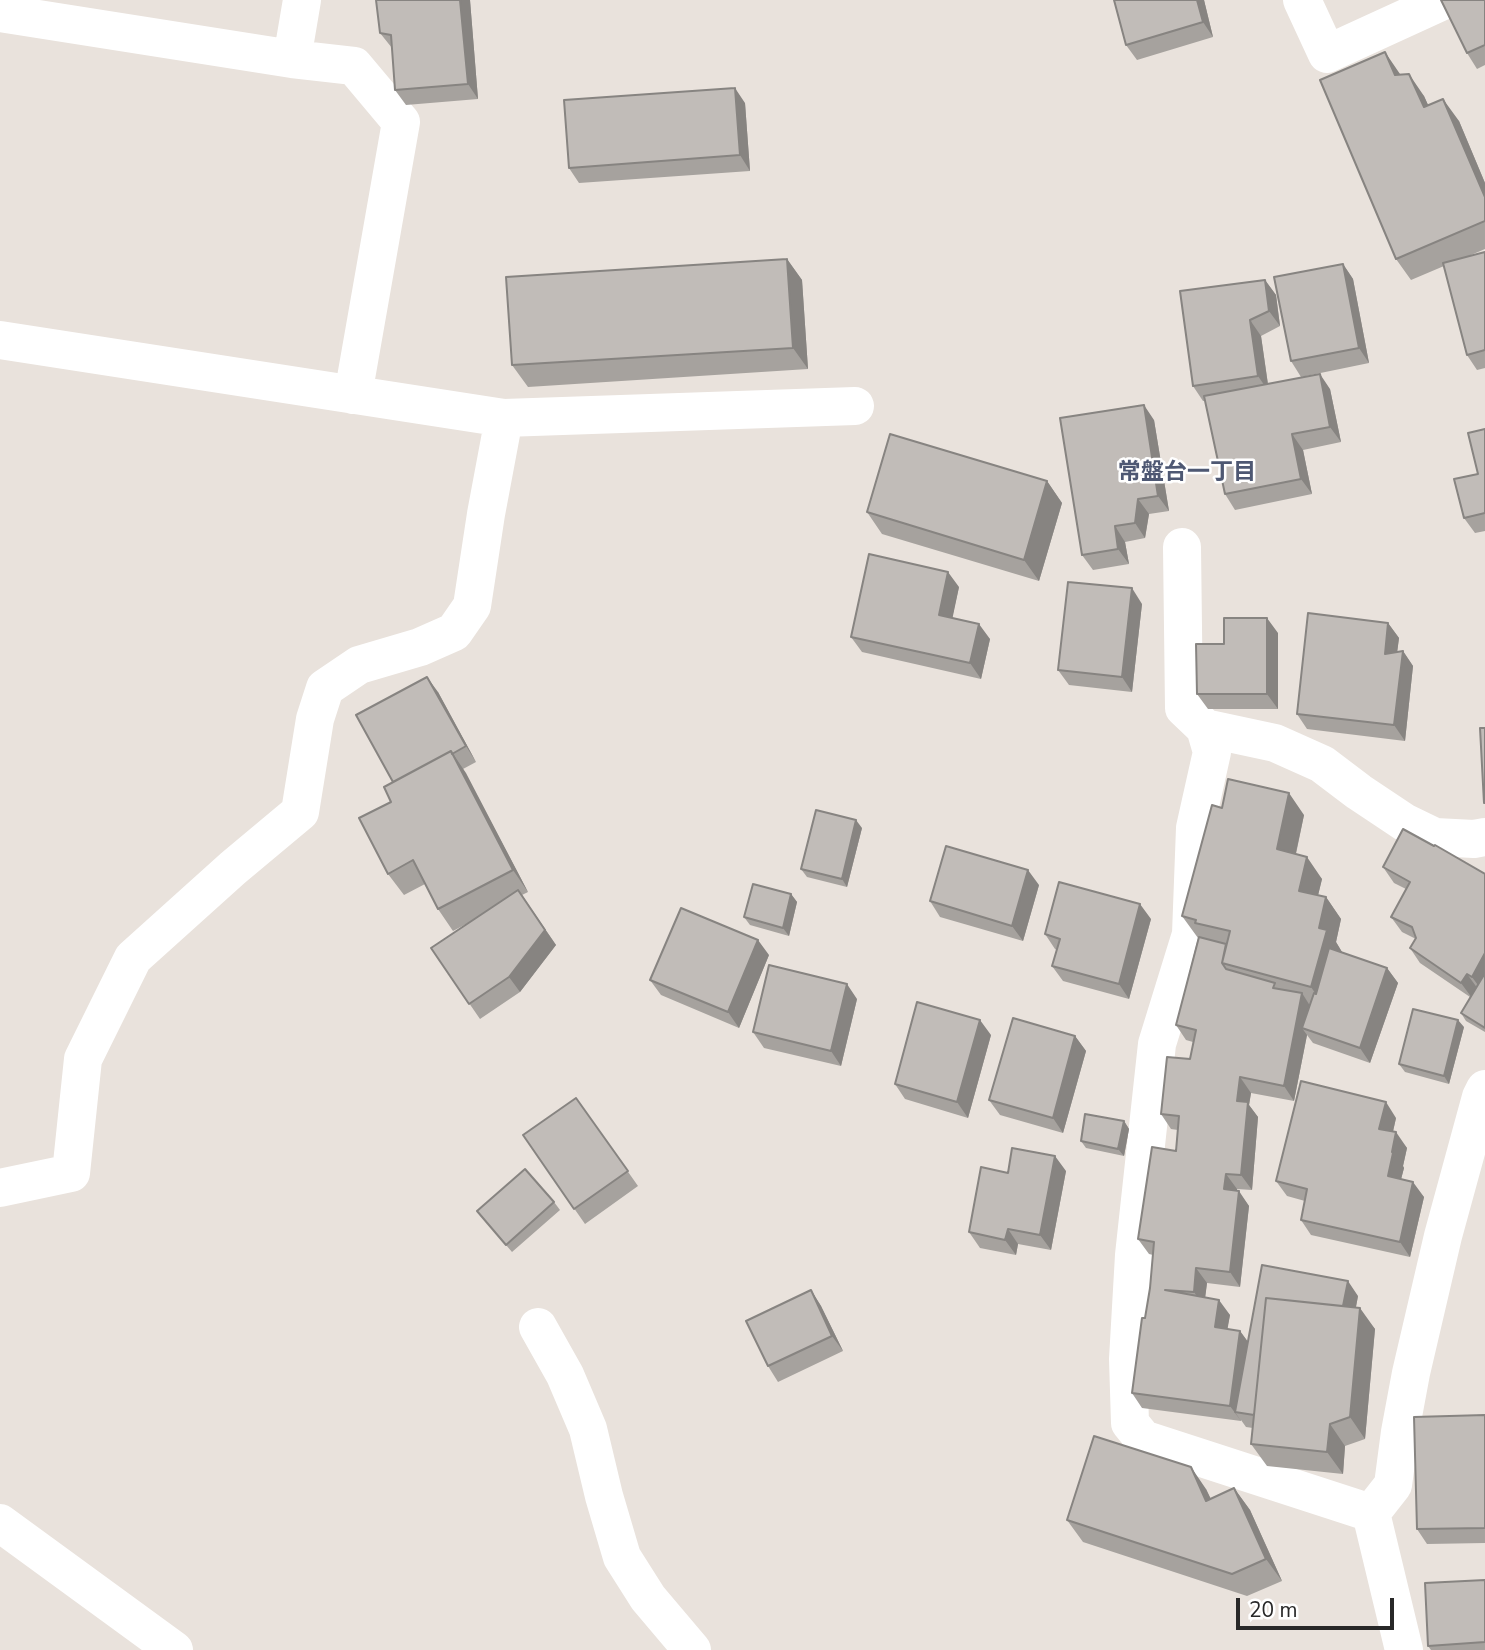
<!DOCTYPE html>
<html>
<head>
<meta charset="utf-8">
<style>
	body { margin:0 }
	#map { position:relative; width:1485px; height:1650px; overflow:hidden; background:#e9e2dc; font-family:"Nunito Sans",sans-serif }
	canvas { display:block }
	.scale { position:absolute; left:1236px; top:1598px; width:158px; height:32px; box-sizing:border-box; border:4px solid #282828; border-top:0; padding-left:9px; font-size:21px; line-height:24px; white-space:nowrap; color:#282828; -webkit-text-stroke:5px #fff; paint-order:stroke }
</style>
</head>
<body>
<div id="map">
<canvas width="1485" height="1650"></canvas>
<div class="scale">20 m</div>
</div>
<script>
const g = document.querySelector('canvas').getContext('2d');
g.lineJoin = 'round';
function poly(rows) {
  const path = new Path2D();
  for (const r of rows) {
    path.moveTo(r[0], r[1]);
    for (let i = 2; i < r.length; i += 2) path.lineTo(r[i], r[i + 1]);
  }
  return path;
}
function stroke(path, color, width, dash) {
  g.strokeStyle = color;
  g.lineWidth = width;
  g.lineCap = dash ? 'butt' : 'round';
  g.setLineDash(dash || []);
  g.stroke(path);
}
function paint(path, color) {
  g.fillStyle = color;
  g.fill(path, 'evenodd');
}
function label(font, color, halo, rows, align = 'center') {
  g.font = font + ' "Nunito Sans","Noto Sans JP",sans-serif';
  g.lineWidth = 5;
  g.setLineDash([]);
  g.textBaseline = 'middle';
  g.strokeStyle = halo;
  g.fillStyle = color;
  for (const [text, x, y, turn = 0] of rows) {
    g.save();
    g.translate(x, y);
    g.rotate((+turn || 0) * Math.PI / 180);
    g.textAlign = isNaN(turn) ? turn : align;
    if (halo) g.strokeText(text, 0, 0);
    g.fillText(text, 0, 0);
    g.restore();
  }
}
stroke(poly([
	[1302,0,1327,54,1445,0],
	[0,13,292,59,354,66,401,122,353,395],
	[292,59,302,0],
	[0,340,504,418,855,406],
	[1182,547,1184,708,1205,728,1212,752,1195,828,1191,934,1157,1044,1134,1255,1128,1359,1130,1423,1143,1439,1371,1513],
	[1205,728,1275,743,1322,764,1359,792,1404,822,1435,837,1474,839,1485,837],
	[0,1188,71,1173,83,1059,133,958,233,868,300,812,315,719,325,688,359,665,420,647,454,632,472,606,486,514,504,418],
	[538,1327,565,1375,588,1429,604,1496,622,1557,648,1598,692,1650],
	[1404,1650,1371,1513,1393,1485,1400,1432,1411,1373,1443,1236,1481,1097,1485,1089]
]), '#fff', 38);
stroke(poly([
	[0,1523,174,1650]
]), '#fff', 38);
paint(poly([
	[470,0,478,99,406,105,395,90,392,48,380,33],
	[1204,0,1213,37,1137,60,1126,45],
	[1485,0,1485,65,1477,69,1467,53],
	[1400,74,1424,96,1428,105,1459,121,1485,183,1485,249,1464,258,1485,252,1485,368,1477,370,1467,355,1444,266,1411,280,1396,259],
	[745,103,750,171,579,183,569,168],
	[787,259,802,280,808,369,528,387,512,365],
	[1343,264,1353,279,1369,363,1301,377,1291,361],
	[1265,280,1276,295,1280,326,1261,336,1268,384,1330,389,1341,442,1303,450,1312,494,1235,510,1225,494,1205,401,1203,401,1193,386],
	[1154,420,1169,511,1149,514,1145,538,1125,542,1129,564,1093,570,1082,555],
	[1485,429,1485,531,1475,533,1464,518,1478,474],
	[1047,481,1062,503,1039,581,882,534,867,512],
	[959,587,952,618,990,639,981,679,862,652,851,637],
	[1142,604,1132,692,1069,685,1058,670],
	[1388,623,1399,638,1397,652,1403,651,1413,666,1405,741,1307,729,1297,714],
	[1278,633,1278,709,1208,709,1197,694,1224,644],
	[438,692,476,762,463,769,528,892,522,895,556,945,520,992,480,1019,431,948,468,923,453,931,438,909,425,884,404,895,388,874,393,782],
	[1222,808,1304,815,1296,854,1322,879,1318,895,1326,897,1341,919,1336,942,1342,952,1342,953,1387,968,1398,983,1370,1063,1313,1043,1307,1035,1294,1101,1251,1093,1249,1105,1258,1117,1252,1190,1237,1189,1237,1190,1249,1206,1240,1287,1207,1283,1205,1297,1230,1315,1227,1329,1240,1331,1248,1342,1358,1296,1356,1307,1375,1329,1365,1439,1345,1446,1343,1474,1267,1466,1251,1444,1253,1428,1246,1427,1241,1420,1241,1421,1142,1408,1132,1393,1150,1288,1153,1255,1149,1254,1138,1239,1176,1151,1178,1130,1171,1129,1161,1114,1190,1059,1193,1042,1186,1040,1176,1025,1198,938,1182,916],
	[862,828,847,887,807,877,801,869],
	[1383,867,1485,874,1485,1032,1466,1021,1461,1013,1470,997,1420,963,1410,948,1416,939,1402,932,1391,917,1406,889,1394,883],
	[1039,885,1023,941,940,917,930,901],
	[791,894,797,902,789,936,750,925,744,917],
	[1151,919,1129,999,1063,981,1052,966,1057,950,1055,949,1045,934],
	[769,955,739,1028,661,995,650,980],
	[857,999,841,1066,764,1048,753,1032],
	[1464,1027,1449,1084,1405,1072,1399,1064],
	[991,1035,968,1118,905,1099,895,1084],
	[1075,1036,1086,1051,1063,1133,1000,1115,989,1100],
	[576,1098,638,1186,585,1224,523,1135],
	[1396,1118,1393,1132,1407,1148,1403,1166,1404,1168,1401,1179,1424,1197,1410,1257,1311,1235,1301,1220,1305,1201,1287,1196,1276,1181],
	[1124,1121,1129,1129,1124,1156,1086,1148,1081,1141],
	[1066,1171,1051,1250,1018,1244,1016,1255,980,1248,969,1232,1008,1173],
	[554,1202,560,1210,512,1252,477,1211],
	[811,1290,821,1306,843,1351,778,1382,768,1366],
	[1485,1415,1485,1543,1427,1544,1417,1529],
	[1234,1488,1250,1510,1282,1581,1247,1596,1083,1542,1067,1520,1206,1489,1211,1499],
	[1485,1580,1485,1650,1431,1650,1428,1646]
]), '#a6a29e');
paint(poly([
	[460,0,470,0,478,99,468,84],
	[1197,0,1204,0,1213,37,1203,22],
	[1385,52,1400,74,1395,75],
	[1409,74,1424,96,1439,129,1424,107],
	[735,88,745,103,750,171,740,155],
	[1443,99,1459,121,1485,183,1485,197],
	[787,259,802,280,808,369,793,348],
	[1343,264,1353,279,1369,363,1359,348],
	[1265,280,1276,295,1280,326,1269,311],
	[1250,320,1261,336,1269,392,1258,376],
	[1320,374,1330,389,1341,442,1330,427],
	[1144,405,1154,420,1169,511,1158,496],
	[1292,434,1303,450,1312,494,1301,479],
	[1047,481,1062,503,1039,581,1024,560],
	[1138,499,1149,514,1145,538,1135,523],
	[1115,526,1125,542,1129,564,1118,549],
	[948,572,959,587,950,630,939,615],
	[1132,588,1142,604,1132,692,1122,677],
	[1267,618,1278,633,1278,709,1267,694],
	[1388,623,1399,638,1395,669,1385,654],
	[979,624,990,639,981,679,970,663],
	[1403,651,1413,666,1405,741,1394,725],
	[427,677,438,692,476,762,466,746],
	[451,751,466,773,528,892,513,870],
	[1289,793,1304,815,1292,871,1277,849],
	[856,820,862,828,847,887,842,879],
	[1307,857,1322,879,1314,912,1299,891],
	[1028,870,1039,885,1023,941,1012,926],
	[518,890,556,945,520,992,509,977],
	[791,894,797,902,789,936,783,928],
	[1326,897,1341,919,1336,942,1342,952,1326,1009,1311,987,1319,928],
	[1140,904,1151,919,1129,999,1119,984],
	[758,940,769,955,739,1028,728,1012],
	[1485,953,1485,988,1483,992,1472,977],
	[1387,968,1398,983,1370,1063,1360,1048],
	[1467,974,1478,989,1472,998,1461,983],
	[847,984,857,999,841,1066,831,1051],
	[1302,993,1312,1009,1302,1028,1307,1035,1294,1101,1284,1086],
	[980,1020,991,1035,968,1118,957,1102],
	[1458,1020,1464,1027,1449,1084,1444,1076],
	[1075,1036,1086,1051,1063,1133,1053,1118],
	[1240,1077,1251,1093,1249,1105,1258,1117,1252,1190,1241,1175,1237,1101],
	[1386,1102,1396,1118,1390,1144,1379,1129],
	[1124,1121,1129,1129,1124,1156,1118,1149],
	[1396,1132,1407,1148,1403,1166,1404,1168,1398,1191,1388,1176],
	[1055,1156,1066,1171,1051,1250,1040,1235],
	[1226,1174,1237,1189,1235,1204,1224,1189],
	[1413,1182,1424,1197,1410,1257,1400,1242],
	[1239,1191,1249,1206,1240,1287,1230,1272],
	[1008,1229,1018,1244,1016,1255,1005,1240],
	[1196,1268,1207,1283,1204,1307,1194,1292],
	[1348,1281,1358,1296,1352,1327,1342,1312],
	[811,1290,821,1306,843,1351,832,1336],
	[1219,1300,1230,1315,1225,1343,1215,1327],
	[1360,1308,1375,1329,1365,1439,1350,1417],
	[1240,1331,1251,1346,1235,1412,1241,1421,1230,1406],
	[1330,1424,1345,1446,1343,1474,1327,1452],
	[1191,1467,1206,1489,1222,1523,1206,1501],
	[1234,1488,1250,1510,1282,1581,1266,1559]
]), '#878481');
const building = poly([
	[376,0,460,0,468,84,395,90,391,35,380,33,376,0],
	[1114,0,1197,0,1203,22,1126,45,1114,0],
	[1441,0,1485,0,1485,45,1467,53,1441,0],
	[1385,52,1395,75,1409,74,1424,107,1443,99,1485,197,1485,221,1396,259,1320,80,1385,52],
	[735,88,740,155,569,168,564,100,735,88],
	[1485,252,1485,350,1467,355,1443,263,1485,252],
	[787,259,793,348,512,365,506,277,787,259],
	[1343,264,1359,348,1291,361,1274,277,1343,264],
	[1265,280,1269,311,1250,320,1258,376,1193,386,1180,291,1265,280],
	[1320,374,1330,427,1292,434,1301,479,1225,494,1204,396,1320,374],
	[1144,405,1158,496,1138,499,1135,523,1115,526,1118,549,1082,555,1060,418,1144,405],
	[1485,429,1485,513,1464,518,1454,479,1478,474,1468,433,1485,429],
	[890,434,1047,481,1024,560,867,512,890,434],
	[869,554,948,572,939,615,979,624,970,663,851,637,869,554],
	[1068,582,1132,588,1122,677,1058,670,1068,582],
	[1308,613,1388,623,1385,654,1403,651,1394,725,1297,714,1308,613],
	[1224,618,1267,618,1267,694,1197,694,1196,644,1224,644,1224,618],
	[427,677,466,746,452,754,451,751,393,782,356,715,427,677],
	[1480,728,1485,728,1485,803,1484,803,1480,728],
	[451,751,513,870,438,909,413,860,388,874,359,818,391,802,384,787,451,751],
	[1228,779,1289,793,1277,849,1307,857,1299,891,1326,897,1319,928,1327,930,1311,987,1222,963,1230,931,1195,923,1196,920,1182,916,1212,805,1222,808,1228,779],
	[816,810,856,820,842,879,801,869,816,810],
	[1403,829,1434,846,1435,845,1485,874,1485,953,1472,977,1467,974,1461,983,1410,948,1416,938,1412,927,1391,917,1410,882,1383,867,1403,829],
	[946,846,1028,870,1012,926,930,901,946,846],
	[1059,882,1140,904,1119,984,1052,966,1060,939,1045,934,1059,882],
	[753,884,791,894,783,928,744,917,753,884],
	[518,890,545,930,509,977,469,1004,431,948,518,890],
	[681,908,758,940,728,1012,650,980,681,908],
	[1199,937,1226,944,1222,963,1226,969,1275,983,1273,988,1302,993,1284,1086,1240,1077,1237,1101,1248,1102,1241,1175,1226,1174,1224,1189,1239,1191,1230,1272,1196,1268,1194,1292,1165,1290,1219,1300,1215,1327,1240,1331,1230,1406,1132,1393,1142,1318,1145,1318,1150,1288,1154,1242,1138,1239,1152,1147,1176,1151,1179,1116,1161,1114,1167,1057,1190,1059,1196,1030,1176,1025,1199,937],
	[1329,948,1387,968,1360,1048,1302,1028,1314,993,1316,994,1329,948],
	[769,965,847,984,831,1051,753,1032,769,965],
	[1485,973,1485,1028,1461,1013,1485,973],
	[917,1002,980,1020,957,1102,895,1084,917,1002],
	[1413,1009,1458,1020,1444,1076,1399,1064,1413,1009],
	[1013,1018,1075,1036,1053,1118,989,1100,1013,1018],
	[1301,1081,1386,1102,1379,1129,1396,1132,1392,1152,1393,1153,1388,1176,1413,1182,1400,1242,1301,1220,1307,1189,1276,1181,1301,1081],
	[576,1098,628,1171,574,1209,523,1135,576,1098],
	[1085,1114,1124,1121,1118,1149,1081,1141,1085,1114],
	[1012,1148,1055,1156,1040,1235,1008,1229,1005,1240,969,1232,981,1167,1008,1173,1012,1148],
	[525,1169,554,1202,506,1245,477,1211,525,1169],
	[1262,1265,1348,1281,1343,1306,1266,1298,1254,1415,1235,1412,1262,1265],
	[811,1290,832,1336,768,1366,746,1321,811,1290],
	[1266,1298,1360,1308,1350,1417,1330,1424,1327,1452,1251,1444,1266,1298],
	[1485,1415,1485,1528,1417,1529,1414,1417,1485,1415],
	[1094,1436,1191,1467,1206,1501,1234,1488,1266,1559,1232,1574,1067,1520,1094,1436],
	[1485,1580,1485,1642,1428,1646,1425,1583,1485,1580]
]);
paint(building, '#c1bcb8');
stroke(building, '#878481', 2);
label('bold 23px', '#4e5873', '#fff', [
	["常盤台一丁目",1187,473]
]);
</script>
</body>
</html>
